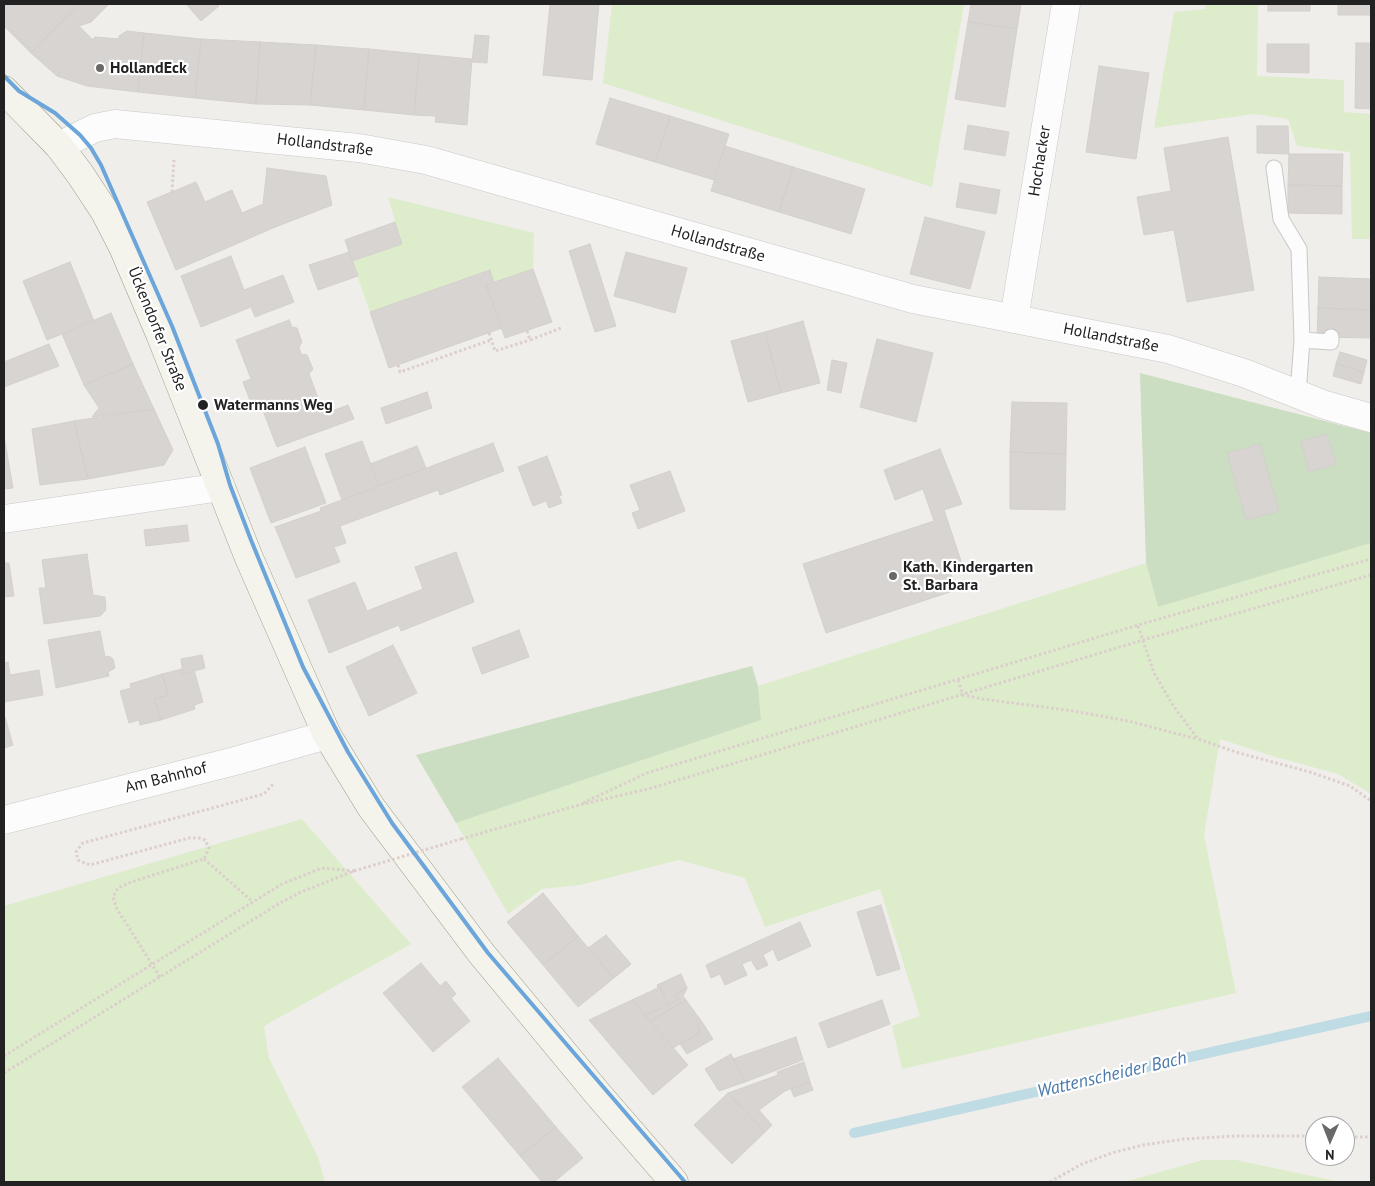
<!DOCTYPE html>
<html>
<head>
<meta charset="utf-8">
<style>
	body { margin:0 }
	#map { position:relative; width:1375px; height:1186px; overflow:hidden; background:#f0eeeb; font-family:"PT Sans",sans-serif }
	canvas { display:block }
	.frame { position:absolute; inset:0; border:5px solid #222; pointer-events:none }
	.north { position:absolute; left:1305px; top:1116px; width:50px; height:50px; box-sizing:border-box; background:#fff; border:1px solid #a7a7a7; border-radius:50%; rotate:181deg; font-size:14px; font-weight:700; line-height:20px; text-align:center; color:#222 }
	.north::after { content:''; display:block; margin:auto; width:18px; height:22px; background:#6a6968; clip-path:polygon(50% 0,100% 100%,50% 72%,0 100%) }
</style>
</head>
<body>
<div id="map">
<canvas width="1375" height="1186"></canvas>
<div class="frame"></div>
<div class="north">N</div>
</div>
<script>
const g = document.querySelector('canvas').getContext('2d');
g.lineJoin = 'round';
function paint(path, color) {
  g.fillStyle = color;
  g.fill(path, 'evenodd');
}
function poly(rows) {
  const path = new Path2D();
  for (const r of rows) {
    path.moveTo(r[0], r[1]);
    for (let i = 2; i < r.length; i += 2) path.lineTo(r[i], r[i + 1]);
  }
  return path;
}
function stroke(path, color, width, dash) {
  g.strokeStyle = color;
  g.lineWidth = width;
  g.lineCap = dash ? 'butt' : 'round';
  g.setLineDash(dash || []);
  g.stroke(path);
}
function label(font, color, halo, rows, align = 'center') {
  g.font = font + ' "PT Sans",sans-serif';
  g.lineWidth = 4.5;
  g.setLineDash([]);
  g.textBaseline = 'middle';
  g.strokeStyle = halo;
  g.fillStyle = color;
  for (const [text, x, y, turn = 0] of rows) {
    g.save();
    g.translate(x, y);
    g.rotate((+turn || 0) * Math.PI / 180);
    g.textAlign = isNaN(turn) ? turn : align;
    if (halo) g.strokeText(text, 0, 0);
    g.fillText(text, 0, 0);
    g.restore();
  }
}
paint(poly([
	[612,4,964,4,932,187,603,83],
	[1206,4,1258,4,1257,76,1344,80,1344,112,1371,114,1371,239,1352,239,1350,152,1297,146,1288,119,1254,114,1154,128,1174,12,1205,9],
	[388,197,534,233,533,269,494,283,489,270,370,312,352,261,402,244],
	[1371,543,1371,794,1338,774,1272,756,1220,739,1204,835,1236,993,902,1069,892,1026,920,1016,880,889,765,927,745,878,679,860,580,885,542,889,508,914,456,823,761,720,758,686,1146,563,1158,607],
	[302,819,411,944,264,1026,269,1058,318,1157,325,1182,4,1182,4,906],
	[1203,1160,1236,1160,1340,1182,1124,1182]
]), '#ddeccb');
paint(poly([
	[1140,373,1371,433,1371,543,1158,607,1146,563],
	[752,666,758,686,761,720,456,823,416,755]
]), '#cbdec1');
stroke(poly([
	[854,1133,1371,1016]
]), '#bfdbe3', 10);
const building = poly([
	[4,4,57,4,59,6,59,4,79,4,31,53,4,26,4,4],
	[79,4,109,4,91,22,79,26,92,39,57,76,31,53,79,4],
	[186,4,217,4,219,6,201,21,186,4],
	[550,4,599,4,592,80,543,75,550,4],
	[971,4,1021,4,1017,29,968,22,971,4],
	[1268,4,1310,4,1310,11,1268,11,1268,4],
	[1338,4,1371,4,1371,15,1338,15,1338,4],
	[968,22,1017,29,1005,107,955,99,968,22],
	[127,31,144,33,138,92,87,86,57,76,95,37,119,39,119,36,127,31],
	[144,33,201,39,195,98,138,92,144,33],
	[475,35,489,36,487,63,472,62,475,35],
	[201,39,260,42,256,104,195,98,201,39],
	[260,42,316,45,310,105,256,104,260,42],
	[1356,43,1371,43,1371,109,1355,108,1356,43],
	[1267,44,1309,44,1309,73,1267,72,1267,44],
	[316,45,369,49,364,110,310,105,316,45],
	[369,49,419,54,414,115,364,110,369,49],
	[419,54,472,59,467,125,435,122,436,116,414,115,419,54],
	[1099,66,1149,73,1136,159,1086,152,1099,66],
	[610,98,670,116,655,162,596,144,610,98],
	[670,116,729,134,714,180,655,162,670,116],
	[968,125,1009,132,1005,156,964,149,968,125],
	[1257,126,1288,126,1289,154,1257,153,1257,126],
	[1228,137,1254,290,1187,302,1174,230,1144,235,1137,197,1171,191,1164,148,1228,137],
	[725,146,793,167,779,212,711,191,725,146],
	[1289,154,1343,154,1342,186,1288,185,1289,154],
	[793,167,865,189,851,234,779,212,793,167],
	[267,168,326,176,332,205,273,228,176,270,147,202,196,182,205,202,232,190,242,213,263,204,267,168],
	[960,183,1000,190,996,214,956,207,960,183],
	[1288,185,1342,186,1342,214,1288,213,1288,185],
	[925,217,985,232,970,289,910,274,925,217],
	[395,222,402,244,352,261,345,240,395,222],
	[590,244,616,326,595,332,569,251,590,244],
	[349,252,358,276,318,290,309,265,349,252],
	[626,252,687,268,675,313,614,296,626,252],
	[231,256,244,290,283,275,294,302,255,317,251,307,201,327,181,276,231,256],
	[70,262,94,321,47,340,23,281,70,262],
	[533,269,552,322,505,338,486,285,533,269],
	[490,270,494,283,486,285,502,328,389,368,370,312,490,270],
	[1319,277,1371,279,1371,310,1318,308,1319,277],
	[1318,308,1371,310,1371,338,1317,337,1318,308],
	[111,313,133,364,84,385,62,334,111,313],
	[289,320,292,327,297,328,302,342,299,347,301,354,307,355,313,369,309,374,324,414,348,405,354,419,277,447,259,400,251,403,243,382,251,379,236,340,289,320],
	[803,321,820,383,781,393,765,332,803,321],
	[765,332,781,393,748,402,731,341,765,332],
	[877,339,933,353,916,422,860,407,877,339],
	[49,344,59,366,4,387,4,362,49,344],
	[1340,352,1367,360,1364,372,1336,364,1340,352],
	[832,360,847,363,841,393,827,390,832,360],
	[133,364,154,409,92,417,99,408,84,385,133,364],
	[1336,364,1364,372,1361,384,1333,376,1336,364],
	[427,392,432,408,386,424,381,408,427,392],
	[1012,402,1067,403,1066,454,1010,452,1012,402],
	[154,409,173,450,164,465,88,479,74,421,154,409],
	[74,421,88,479,40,485,32,429,74,421],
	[1327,434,1336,464,1309,472,1301,441,1327,434],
	[4,436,13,488,4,489,4,436],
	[362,441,379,486,342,500,325,454,362,441],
	[493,443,504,471,440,495,438,490,340,526,346,543,334,547,340,562,296,578,275,527,321,511,320,508,493,443],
	[1260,444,1279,511,1246,520,1227,453,1260,444],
	[417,446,426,468,379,486,370,464,417,446],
	[305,447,326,503,271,523,250,468,305,447],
	[940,449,962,504,944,510,962,564,949,568,956,590,826,633,803,564,934,521,923,489,895,500,884,470,940,449],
	[1010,452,1066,454,1065,510,1010,509,1010,452],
	[547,456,562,495,559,496,562,503,549,508,546,501,533,506,518,467,547,456],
	[670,471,685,511,638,529,632,513,640,510,630,485,670,471],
	[187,525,189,541,146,546,144,530,187,525],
	[456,552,474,602,401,631,399,625,329,653,308,600,355,582,367,611,423,589,415,567,456,552],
	[87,554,93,595,105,597,106,610,100,616,44,624,39,588,46,588,42,560,87,554],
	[4,563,9,563,14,596,4,597,4,563],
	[519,630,529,657,482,674,472,648,519,630],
	[100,631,105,657,109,656,113,659,115,668,108,672,109,676,56,688,48,640,100,631],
	[393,645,417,693,369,716,346,667,393,645],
	[202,655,205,668,183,674,181,659,202,655],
	[8,662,10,675,39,670,43,695,4,702,4,663,8,662],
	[182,669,183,674,194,670,203,702,194,705,195,709,161,720,154,699,168,695,162,674,182,669],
	[162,674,168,695,154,699,161,720,140,725,139,720,129,723,120,691,131,688,130,684,162,674],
	[4,717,5,717,13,745,4,748,4,717],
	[543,893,578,936,543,965,507,922,543,893],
	[881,905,900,969,877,976,857,912,881,905],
	[800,922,811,946,778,961,773,949,763,955,768,965,757,970,751,960,742,964,747,975,725,985,720,974,711,978,706,965,800,922],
	[606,935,631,964,614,978,588,948,606,935],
	[578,936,614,978,578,1007,543,965,578,936],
	[421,963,440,986,446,981,456,994,451,998,470,1021,433,1052,383,993,421,963],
	[681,974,687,988,675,994,678,1000,668,1005,660,987,658,988,657,985,681,974],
	[660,987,668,1006,645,1015,632,1000,660,987],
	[687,988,683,996,686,1000,650,1021,645,1015,678,1000,675,994,687,988],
	[632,1000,688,1065,653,1095,589,1020,632,1000],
	[686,1000,702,1022,697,1026,701,1032,673,1048,650,1021,686,1000],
	[882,1000,890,1024,828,1048,819,1023,882,1000],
	[702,1022,713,1039,687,1054,680,1044,701,1032,697,1026,702,1022],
	[796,1037,803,1060,745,1082,733,1059,796,1037],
	[731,1054,745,1082,719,1091,705,1069,731,1054],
	[498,1058,556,1127,520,1156,462,1087,498,1058],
	[804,1062,810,1082,785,1091,759,1110,772,1125,765,1132,728,1093,778,1075,777,1072,804,1062],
	[810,1082,813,1090,794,1097,791,1089,810,1082],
	[728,1093,765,1132,732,1164,694,1125,728,1093],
	[556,1127,583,1158,554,1182,542,1182,520,1156,556,1127]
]);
paint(building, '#d7d4d2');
stroke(building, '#d3d0cc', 1);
const lane = poly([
	[1274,168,1281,219,1299,249,1302,340],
	[1298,394,1302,340,1331,342,1331,337]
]);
const street = poly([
	[59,146,95,128,115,124,359,148,426,160,913,299,1168,349,1244,373,1325,405,1371,418],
	[1014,319,1066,4],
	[4,519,221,487],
	[4,820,235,761,327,735]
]);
const secondary = poly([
	[4,90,59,146,80,174,105,212,123,247,160,334,249,558,327,735,371,807,481,953,597,1093,674,1182]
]);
stroke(lane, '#c9c8c7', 17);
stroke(street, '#c9c8c7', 29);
stroke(secondary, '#999a82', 29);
stroke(poly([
	[172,192,174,160],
	[527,331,530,340,561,328],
	[489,333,495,351,530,340],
	[398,365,400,372,491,340],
	[1138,626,1154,673,1174,707,1198,739,1239,753,1310,772,1350,786,1371,801],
	[958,680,963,695,983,699,1073,711,1128,721,1197,739],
	[583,803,647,773,1138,625,1371,559],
	[461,839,575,806,652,788,1143,640,1371,575],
	[204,859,253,902],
	[160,977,117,909,113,897,118,888,131,882,204,859,209,848,205,840,199,838,189,838,90,865,78,860,76,852,83,843,264,794,274,783],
	[4,1056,282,884,322,868,354,871],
	[4,1073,280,903,301,892,354,871],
	[1345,1137,1371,1137],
	[1050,1182,1082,1164,1112,1153,1143,1145,1184,1139,1235,1136,1315,1136]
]), '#dccecd', 3, [2.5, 2.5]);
stroke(lane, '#fdfcfc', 15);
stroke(street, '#fdfcfc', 28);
stroke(secondary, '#f4f4ed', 28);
stroke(poly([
	[354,871,461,839]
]), '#dccecd', 3, [2.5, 2.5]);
stroke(poly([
	[4,76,19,91,55,113,80,135,91,148,101,165,172,326,218,444,230,485,251,540,303,667,348,752,392,823,488,953,685,1182]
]), '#6ba5d9', 4);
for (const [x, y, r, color] of [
	[100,68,5,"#6a6968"],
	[203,405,6,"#222"],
	[893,576,5,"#6a6968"]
]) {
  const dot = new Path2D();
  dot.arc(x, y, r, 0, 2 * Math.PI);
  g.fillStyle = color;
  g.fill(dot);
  stroke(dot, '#fff', 2);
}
label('bold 16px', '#222', '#fff', [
	["HollandEck",110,68],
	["Kath. Kindergarten",903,567],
	["St. Barbara",903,585]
], 'left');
label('16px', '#222', '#fff', [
	["Hollandstraße",325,145,7],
	["Hochacker",1040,161,-81],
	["Hollandstraße",718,244,16],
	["Ückendorfer Straße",157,329,68],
	["Hollandstraße",1111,338,11],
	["Am Bahnhof",166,778,-14]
]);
label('bold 16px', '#222', '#fff', [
	["Watermanns Weg",214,405]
], 'left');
label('italic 18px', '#4a7aab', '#fff', [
	["Wattenscheider Bach",1112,1075,-13]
]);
</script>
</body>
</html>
